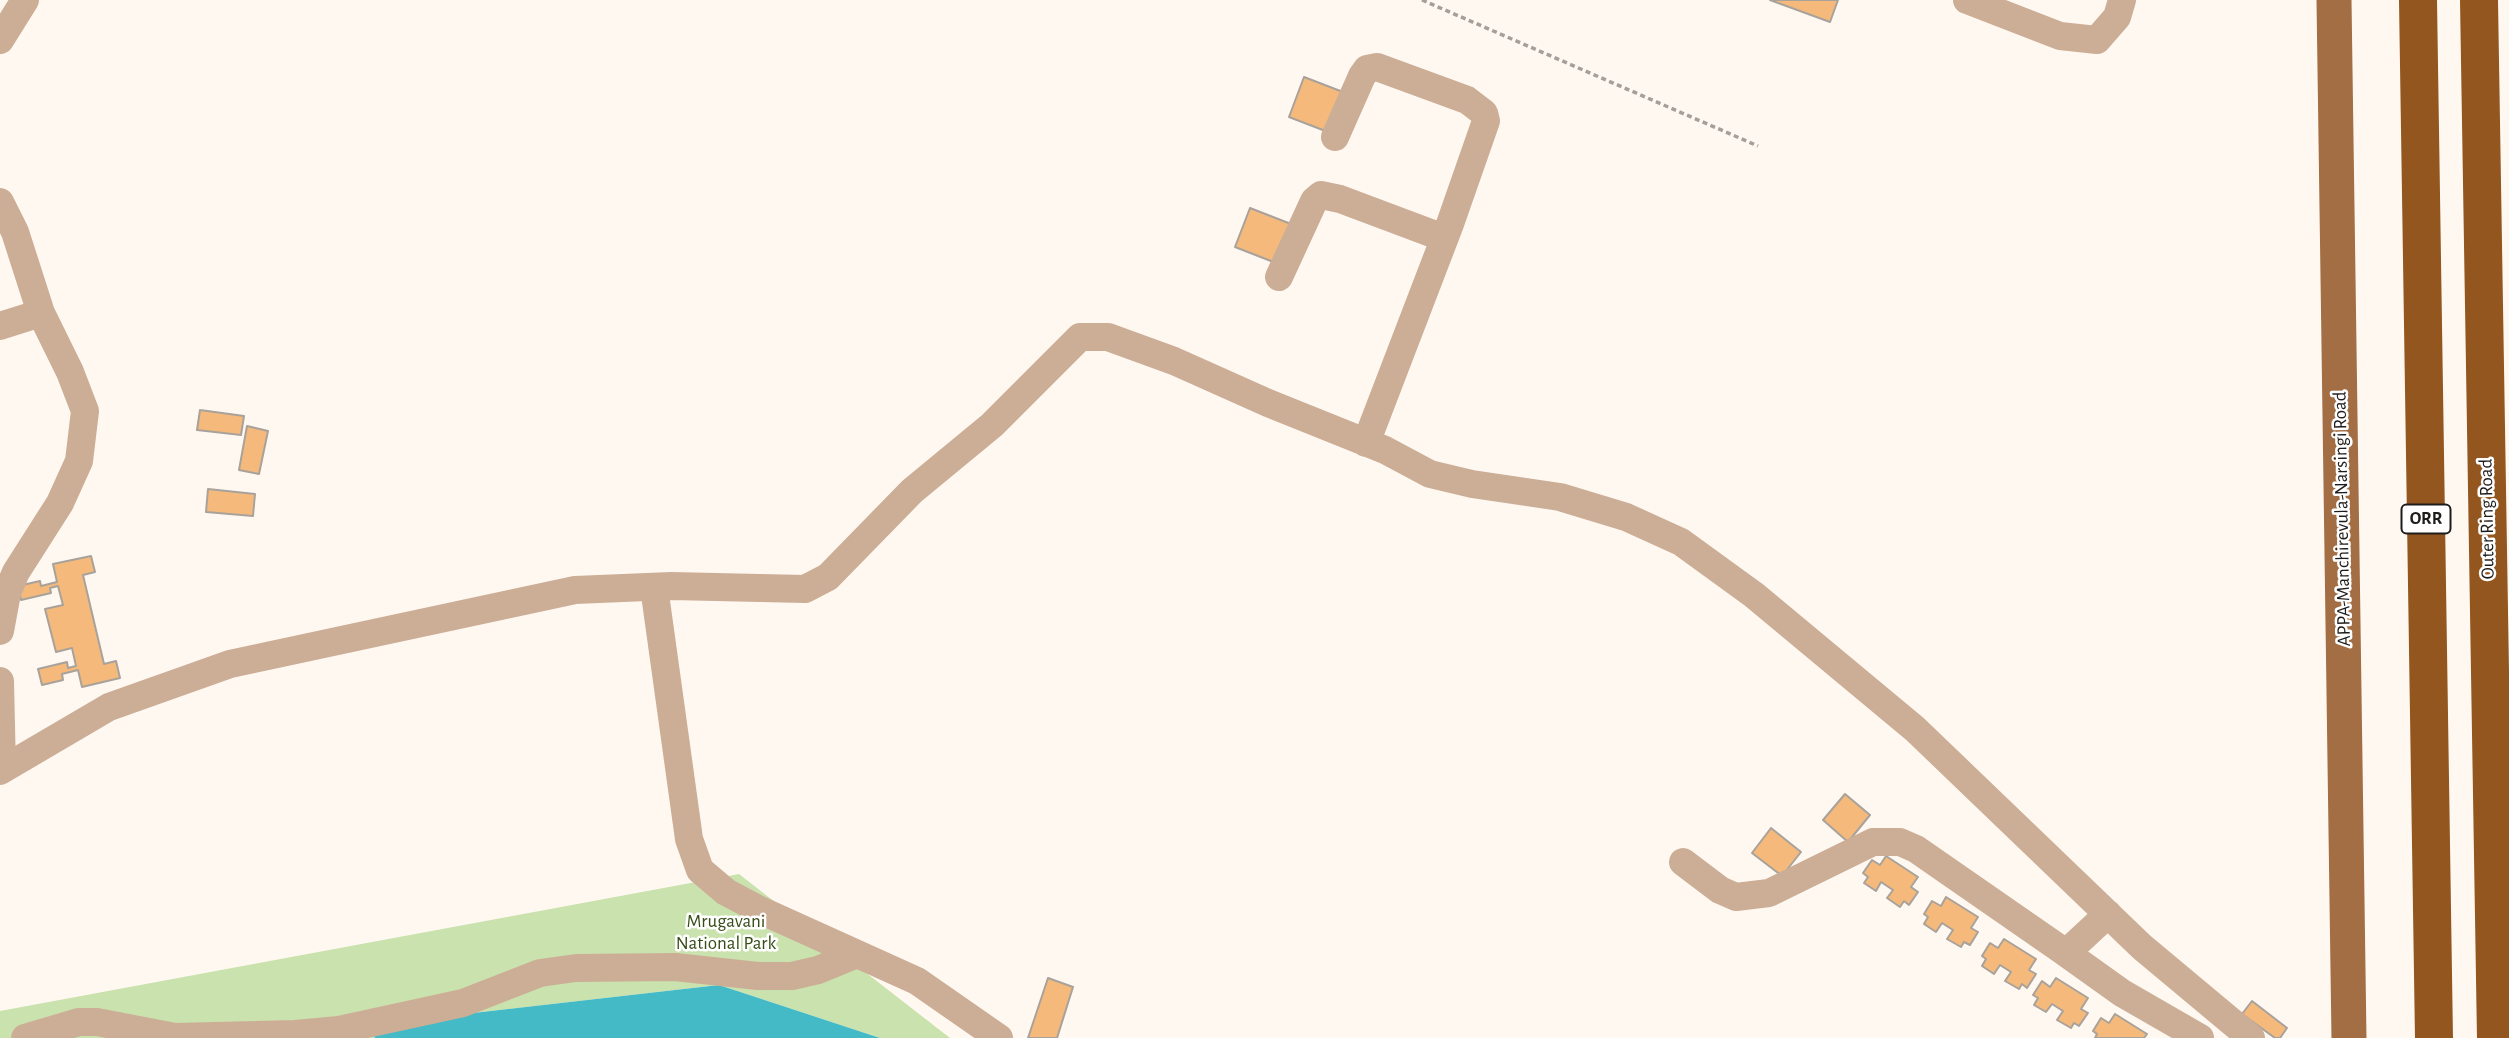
<!DOCTYPE html>
<html>
<head>
<meta charset="utf-8">
<style>
	body { margin:0 }
	canvas { display:block; background:#fff8f1 }
</style>
</head>
<body>
<canvas width="2509" height="1038"></canvas>
<script>
const g = document.querySelector('canvas').getContext('2d');
g.lineJoin = 'round';
function paint(path, color) {
  g.fillStyle = color;
  g.fill(path, 'evenodd');
}
function poly(rows) {
  const path = new Path2D();
  for (const r of rows) {
    path.moveTo(r[0], r[1]);
    for (let i = 2; i < r.length; i += 2) path.lineTo(r[i], r[i + 1]);
  }
  return path;
}
function stroke(path, color, width, dash) {
  g.strokeStyle = color;
  g.lineWidth = width;
  g.lineCap = dash ? 'butt' : 'round';
  g.setLineDash(dash || []);
  g.stroke(path);
}
function label(font, color, halo, rows, align = 'center') {
  g.font = font + ' "Alegreya Sans",sans-serif';
  g.lineWidth = 5;
  g.setLineDash([]);
  g.textBaseline = 'middle';
  g.strokeStyle = halo;
  g.fillStyle = color;
  for (const [text, x, y, turn = 0] of rows) {
    g.save();
    g.translate(x, y);
    g.rotate((+turn || 0) * Math.PI / 180);
    g.textAlign = isNaN(turn) ? turn : align;
    if (halo) g.strokeText(text, 0, 0);
    g.fillText(text, 0, 0);
    g.restore();
  }
}
paint(poly([
	[739,874,950,1038,880,1038,719,985,368,1025,375,1038,0,1038,0,1011]
]), '#cae2ad');
paint(poly([
	[719,985,880,1038,375,1038,368,1025]
]), '#43bac6');
const building = poly([
	[1770,0,1838,0,1830,22,1770,0],
	[1304,77,1343,92,1328,132,1289,117,1304,77],
	[1250,208,1291,224,1276,263,1235,247,1250,208],
	[200,410,244,416,241,435,197,430,200,410],
	[247,426,268,431,259,474,239,470,247,426],
	[208,489,255,494,253,516,206,512,208,489],
	[91,556,95,572,83,575,104,664,116,661,120,678,82,687,78,670,62,674,63,680,42,685,38,669,67,662,68,668,76,666,72,648,56,652,45,609,63,605,58,586,50,588,51,593,21,600,18,586,40,581,41,586,57,582,53,564,91,556],
	[1845,794,1870,815,1848,842,1823,820,1845,794],
	[1771,828,1801,852,1782,876,1752,853,1771,828],
	[1886,856,1918,877,1911,887,1918,892,1909,905,1904,901,1900,907,1887,898,1893,890,1881,882,1876,891,1864,883,1868,877,1863,873,1872,860,1880,865,1886,856],
	[1946,897,1978,917,1971,928,1978,932,1970,945,1964,942,1961,947,1947,939,1953,930,1942,923,1936,932,1924,924,1928,917,1924,914,1932,901,1941,906,1946,897],
	[2004,939,2036,959,2029,970,2036,974,2027,988,2022,984,2019,989,2005,981,2011,972,2000,965,1994,974,1982,966,1986,959,1982,956,1990,943,1998,948,2004,939],
	[1048,978,1073,987,1057,1038,1028,1038,1048,978],
	[2056,978,2088,998,2081,1009,2088,1013,2079,1026,2074,1023,2071,1028,2057,1020,2063,1011,2052,1004,2046,1012,2034,1005,2038,998,2033,995,2042,981,2050,987,2056,978],
	[2252,1001,2287,1028,2280,1038,2275,1038,2242,1014,2252,1001],
	[2115,1014,2147,1034,2144,1038,2095,1038,2097,1034,2093,1031,2101,1018,2109,1023,2115,1014]
]);
paint(building, '#f5ba7b');
stroke(building, '#a8a29b', 2);
stroke(poly([
	[1422,0,1758,146]
]), '#a49f9a', 3.5, [5, 3.5]);
stroke(poly([
	[1967,0,2060,36,2097,40,2117,17,2122,0],
	[0,40,25,0],
	[1335,137,1362,76,1367,69,1377,67,1467,100,1484,113,1486,121,1450,224,1366,443],
	[0,202,15,232,41,313,70,372,85,411,79,461,60,503,16,572,7,593,0,631],
	[1279,277,1314,201,1321,195,1340,199,1444,238],
	[0,326,41,313],
	[654,587,689,839,700,870,726,892,760,910,917,981,999,1038],
	[0,681,2,769],
	[0,771,109,707,230,664,575,590,671,586,805,589,828,577,912,491,992,425,1080,337,1108,337,1174,361,1268,403,1385,450,1430,474,1472,484,1560,497,1626,517,1681,542,1754,595,1915,729,2142,947,2251,1038],
	[1683,862,1720,890,1736,897,1769,893,1873,842,1900,842,1916,849,2066,953,2108,914],
	[2066,953,2122,993,2200,1038],
	[25,1038,79,1022,97,1022,175,1037,295,1034,339,1030,463,1003,540,973,576,968,675,967,758,976,792,976,818,970,857,954]
]), '#ccae97', 28);
stroke(poly([
	[2334,0,2349,1038]
]), '#a36e43', 35);
stroke(poly([
	[2418,0,2434,1038],
	[2479,0,2496,1038]
]), '#93561f', 38);
for (const [x, y, w] of [
	[2426,519,49]
]) {
  const box = new Path2D();
  box.roundRect(x - w / 2, y - 14.5, w, 29, 5);
  g.fillStyle = '#fff';
  g.fill(box);
  stroke(box, '#1f1d1b', 2);
}
label('bold 18px', '#1f1d1b', null, [
	["ORR",2426,519]
]);
label('19px', '#1f1d1b', '#fff', [
	["APPA-Manchirevula-Narsingi Road",2342,519,-91],
	["Outer Ring Road",2487,519,-91]
]);
label('19px', '#374c17', '#fff', [
	["Mrugavani",726,921],
	["National Park",726,943]
]);
</script>
</body>
</html>
